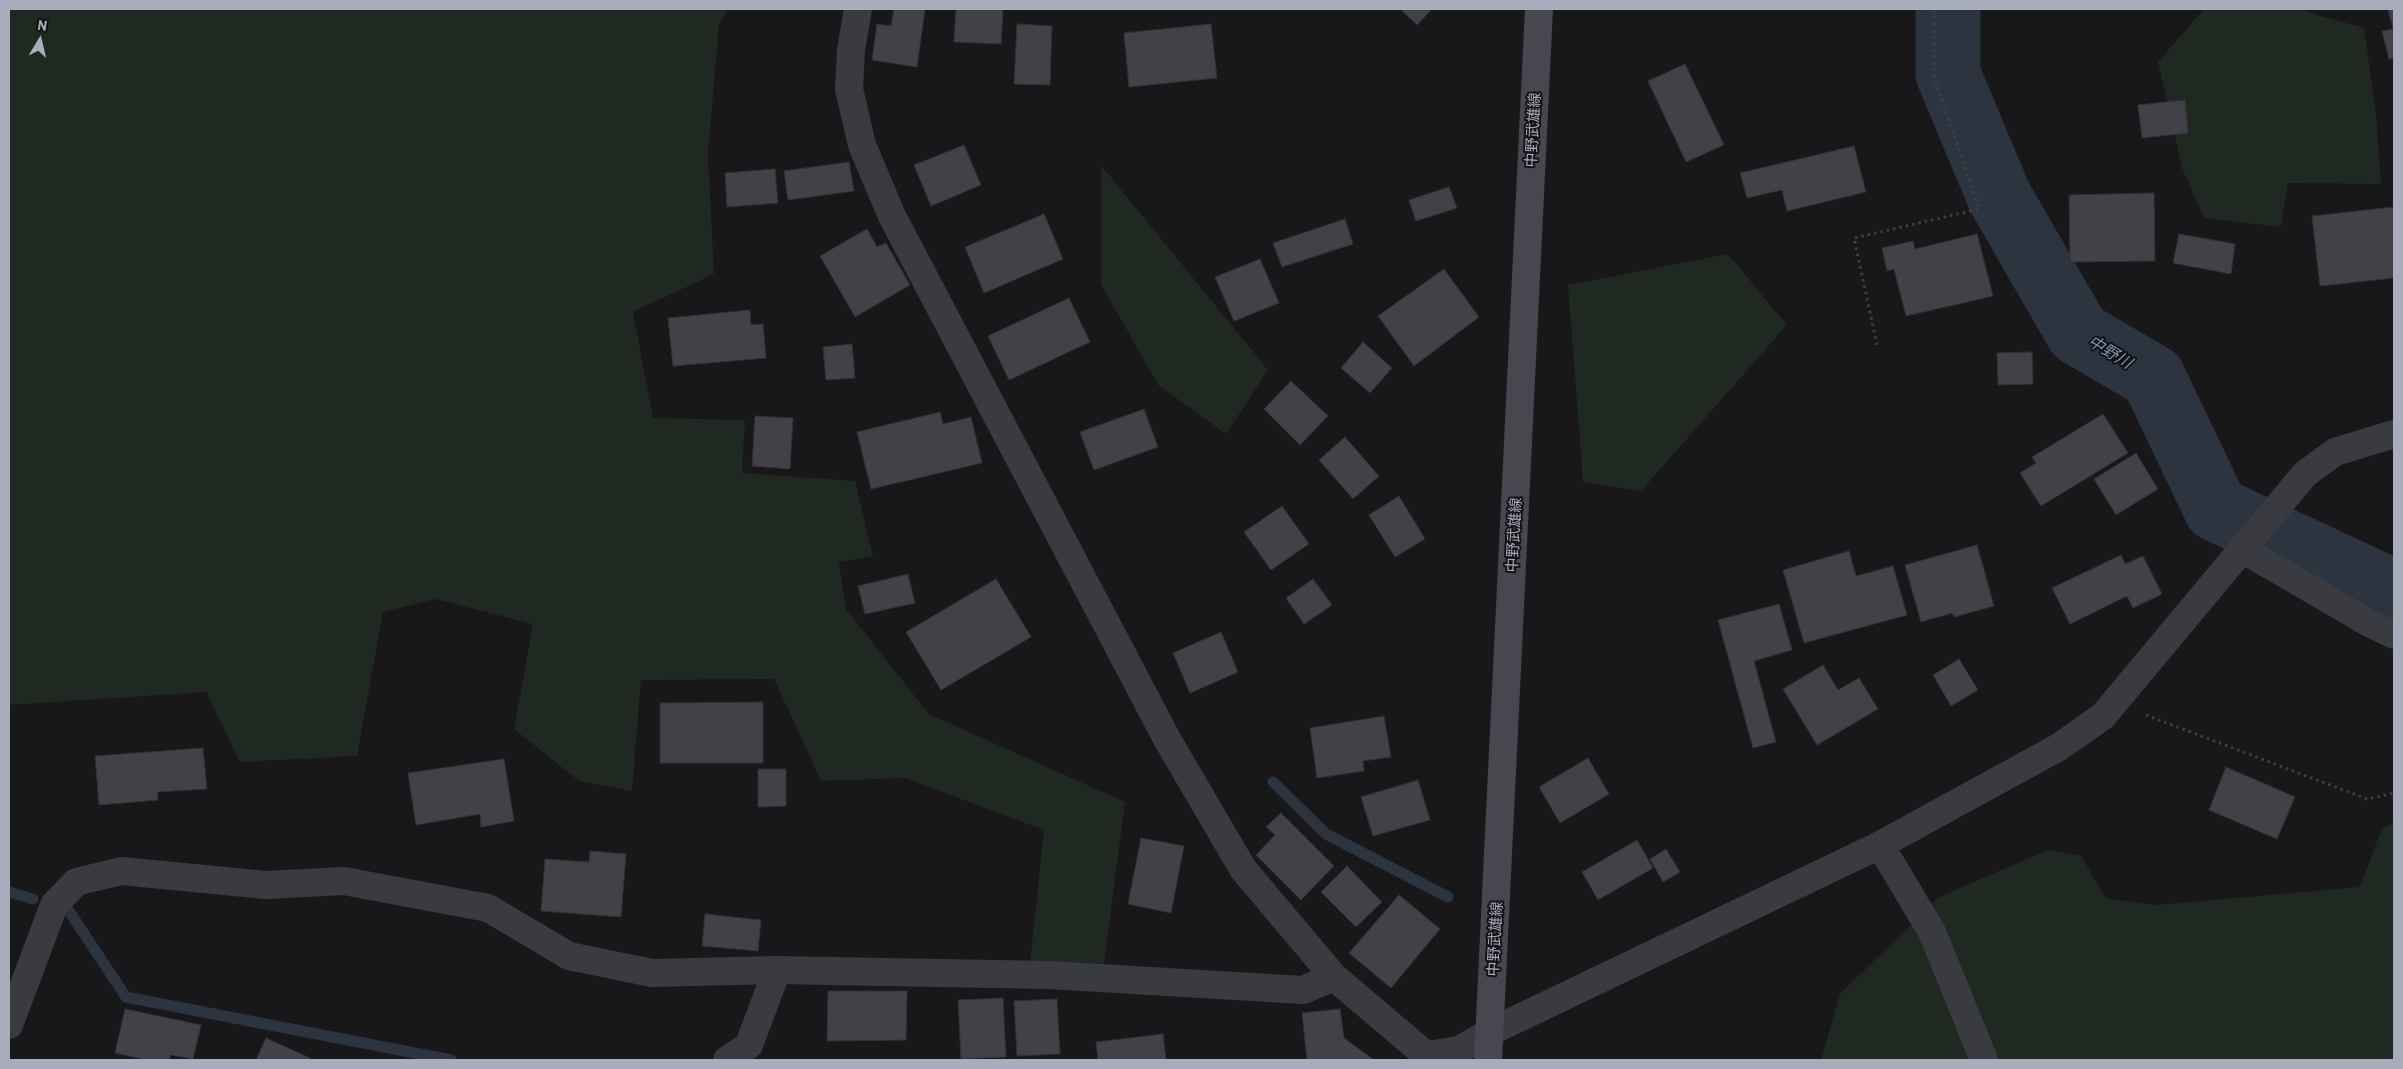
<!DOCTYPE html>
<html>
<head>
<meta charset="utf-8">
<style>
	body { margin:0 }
	#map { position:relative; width:2403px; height:1069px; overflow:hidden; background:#18171a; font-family:Barlow,sans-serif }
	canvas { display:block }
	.frame { position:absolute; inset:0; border:10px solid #a8acbb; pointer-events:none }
	.north { position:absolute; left:15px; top:15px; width:50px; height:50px; -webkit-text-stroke:4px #131215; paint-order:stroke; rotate:9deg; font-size:14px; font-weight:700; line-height:20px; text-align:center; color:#a8acbb }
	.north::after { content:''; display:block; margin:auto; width:18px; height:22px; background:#a8acbb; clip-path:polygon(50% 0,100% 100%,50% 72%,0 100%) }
</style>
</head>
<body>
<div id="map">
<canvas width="2403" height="1069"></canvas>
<div class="frame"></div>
<div class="north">N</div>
</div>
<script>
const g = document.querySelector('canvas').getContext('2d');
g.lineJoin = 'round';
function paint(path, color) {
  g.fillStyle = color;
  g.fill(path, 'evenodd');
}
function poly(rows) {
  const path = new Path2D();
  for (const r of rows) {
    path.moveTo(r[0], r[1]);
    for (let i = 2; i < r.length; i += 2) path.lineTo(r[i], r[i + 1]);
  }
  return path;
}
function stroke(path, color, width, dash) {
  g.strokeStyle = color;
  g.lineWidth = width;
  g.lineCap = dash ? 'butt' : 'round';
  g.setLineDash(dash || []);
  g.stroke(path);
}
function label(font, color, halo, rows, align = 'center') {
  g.font = font + ' Barlow,"Noto Sans JP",sans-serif';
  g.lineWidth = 4;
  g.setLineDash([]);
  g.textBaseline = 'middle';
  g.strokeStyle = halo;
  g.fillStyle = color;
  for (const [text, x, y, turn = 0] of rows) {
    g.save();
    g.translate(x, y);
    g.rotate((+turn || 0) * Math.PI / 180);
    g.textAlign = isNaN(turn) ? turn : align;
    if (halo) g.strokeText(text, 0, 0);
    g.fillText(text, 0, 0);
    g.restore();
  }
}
paint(poly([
	[9,9,727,9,719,25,708,154,714,274,633,312,653,418,745,420,742,473,855,481,873,556,839,562,846,609,929,714,1125,802,1104,964,1030,962,1044,830,905,778,821,781,774,679,641,680,632,791,579,781,514,729,533,624,435,599,383,612,357,756,240,762,206,692,9,705],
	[2204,9,2297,9,2364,28,2376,113,2381,184,2288,183,2281,227,2204,218,2182,168,2158,62],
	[1101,165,1268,370,1226,434,1158,385,1101,284],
	[1728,254,1787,325,1641,491,1583,482,1568,285],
	[2394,823,2394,1060,1821,1060,1840,994,1939,897,2048,850,2081,856,2106,898,2156,905,2360,887,2382,828]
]), '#1f2821');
stroke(poly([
	[1273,782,1326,834,1448,897],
	[9,892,33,899],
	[69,911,126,997,451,1060]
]), '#2c353f', 11);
stroke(poly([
	[1948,9,1948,74,1999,196,2078,333,2153,377,2216,509,2394,592]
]), '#2c353f', 65);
const building = poly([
	[894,9,925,9,917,67,872,60,877,24,891,26,894,9],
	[956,9,1003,9,1001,44,954,42,956,9],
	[1400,9,1432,9,1417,25,1400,9],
	[2388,9,2394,9,2394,58,2389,59,2382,31,2393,29,2388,9],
	[1017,24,1052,26,1050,85,1014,84,1017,24],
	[1211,24,1217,78,1129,87,1124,33,1211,24],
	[1685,64,1724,145,1686,162,1648,81,1685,64],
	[2185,100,2188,133,2142,138,2138,105,2185,100],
	[964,145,981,185,931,206,914,165,964,145],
	[1854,146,1866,192,1787,211,1782,190,1747,198,1740,173,1854,146],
	[849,162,854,191,788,200,784,171,849,162],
	[775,169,778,203,727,207,725,173,775,169],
	[1449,187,1457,208,1416,221,1409,200,1449,187],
	[2154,193,2155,261,2070,262,2069,195,2154,193],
	[2394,207,2394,278,2320,286,2312,216,2394,207],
	[1044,214,1063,259,984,293,965,247,1044,214],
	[1345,219,1353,244,1282,267,1273,243,1345,219],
	[867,229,877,247,886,243,910,285,855,317,820,256,867,229],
	[1977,234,1993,296,1906,316,1894,269,1887,271,1882,248,1913,241,1915,249,1977,234],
	[2179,234,2235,244,2231,274,2173,263,2179,234],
	[1260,259,1279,303,1234,321,1215,277,1260,259],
	[1444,269,1479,317,1414,366,1378,316,1444,269],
	[1069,298,1090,342,1009,380,988,336,1069,298],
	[750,310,751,325,763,324,766,358,673,366,668,318,750,310],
	[1363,342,1392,368,1370,393,1341,368,1363,342],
	[852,344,855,378,826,380,823,347,852,344],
	[2032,352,2033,384,1998,385,1997,353,2032,352],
	[1291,381,1328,416,1300,445,1264,409,1291,381],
	[1144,409,1158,447,1094,470,1080,432,1144,409],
	[940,412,943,424,971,417,982,463,871,489,857,432,940,412],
	[2103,414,2128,453,2041,506,2020,473,2036,463,2032,457,2103,414],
	[755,416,793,418,790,469,752,466,755,416],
	[1345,437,1379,476,1353,499,1319,460,1345,437],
	[2136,453,2158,489,2116,515,2094,479,2136,453],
	[1399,496,1425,539,1395,557,1369,515,1399,496],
	[1282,506,1309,544,1271,570,1244,532,1282,506],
	[1977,545,1994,606,1954,617,1952,613,1921,622,1905,565,1977,545],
	[1849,551,1856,576,1893,566,1907,615,1804,643,1783,570,1849,551],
	[2121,555,2125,564,2143,556,2162,594,2133,608,2127,596,2070,624,2052,588,2121,555],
	[908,574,915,603,865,614,858,586,908,574],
	[996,579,1031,637,941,690,906,632,996,579],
	[1313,579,1332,605,1304,624,1286,598,1313,579],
	[1779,604,1792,650,1754,661,1776,742,1753,748,1718,620,1779,604],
	[1221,632,1238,672,1190,693,1173,653,1221,632],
	[1959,659,1978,690,1951,706,1933,675,1959,659],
	[1823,665,1838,690,1859,678,1878,709,1817,745,1783,689,1823,665],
	[763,702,763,763,660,763,660,703,763,702],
	[1384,716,1391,757,1363,761,1364,771,1317,778,1310,728,1384,716],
	[203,748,207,789,157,792,158,800,99,805,95,756,203,748],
	[1588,758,1609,794,1560,823,1539,787,1588,758],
	[504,759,514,821,481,827,480,814,416,825,408,773,504,759],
	[2226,767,2295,797,2277,839,2209,810,2226,767],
	[758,769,786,769,786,806,758,807,758,769],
	[1418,780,1430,820,1373,836,1361,797,1418,780],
	[1281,813,1334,866,1301,900,1256,855,1275,835,1266,827,1281,813],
	[1141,838,1184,846,1171,913,1128,904,1141,838],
	[1637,840,1653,868,1598,900,1582,872,1637,840],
	[1666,849,1680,872,1663,882,1650,859,1666,849],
	[590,851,626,854,621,917,541,911,545,859,589,862,590,851],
	[1347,866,1382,902,1356,927,1321,892,1347,866],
	[1399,895,1440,929,1391,988,1349,953,1399,895],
	[705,914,761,920,758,951,702,946,705,914],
	[828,991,907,991,906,1040,827,1041,828,991],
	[1003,998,1006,1057,961,1059,958,1000,1003,998],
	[1057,999,1060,1054,1017,1056,1014,1001,1057,999],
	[125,1009,201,1025,193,1059,171,1055,169,1060,147,1060,115,1053,125,1009],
	[1340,1009,1344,1038,1374,1060,1307,1060,1302,1013,1340,1009],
	[1163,1034,1166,1060,1098,1060,1096,1042,1163,1034],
	[266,1038,310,1058,309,1060,256,1060,266,1038]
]);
paint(building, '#424147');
stroke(building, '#323136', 1);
stroke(poly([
	[1877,345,1854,238,1979,209,1934,77,1934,9],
	[2146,715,2367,799,2394,793]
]), '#3e3f46', 3, [2.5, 4]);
stroke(poly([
	[858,9,851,50,849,89,862,145,892,216,1167,739,1243,869,1334,977,1426,1055,1430,1060],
	[2242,549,2369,623,2394,635],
	[1880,845,1932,932,1984,1060],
	[9,1025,54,905,76,882,121,871,266,885,344,881,488,908,569,956,652,973,777,970,1049,975,1303,990,1334,977],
	[727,1060,749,1045,777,970]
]), '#3a3a41', 28);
stroke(poly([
	[1426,1055,1459,1050,1490,1032,1880,845,2059,747,2103,716,2305,474,2335,452,2394,434]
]), '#3a3a41', 28);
stroke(poly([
	[1488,1060,1539,9]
]), '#46474f', 28);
label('15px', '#a8acbb', '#131215', [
	["中野武雄線",1533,130,-87],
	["中野武雄線",1514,535,-87],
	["中野武雄線",1495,939,-87]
]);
label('italic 16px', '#7c98b9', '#131215', [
	["中野川",2110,352,31]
]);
</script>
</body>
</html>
